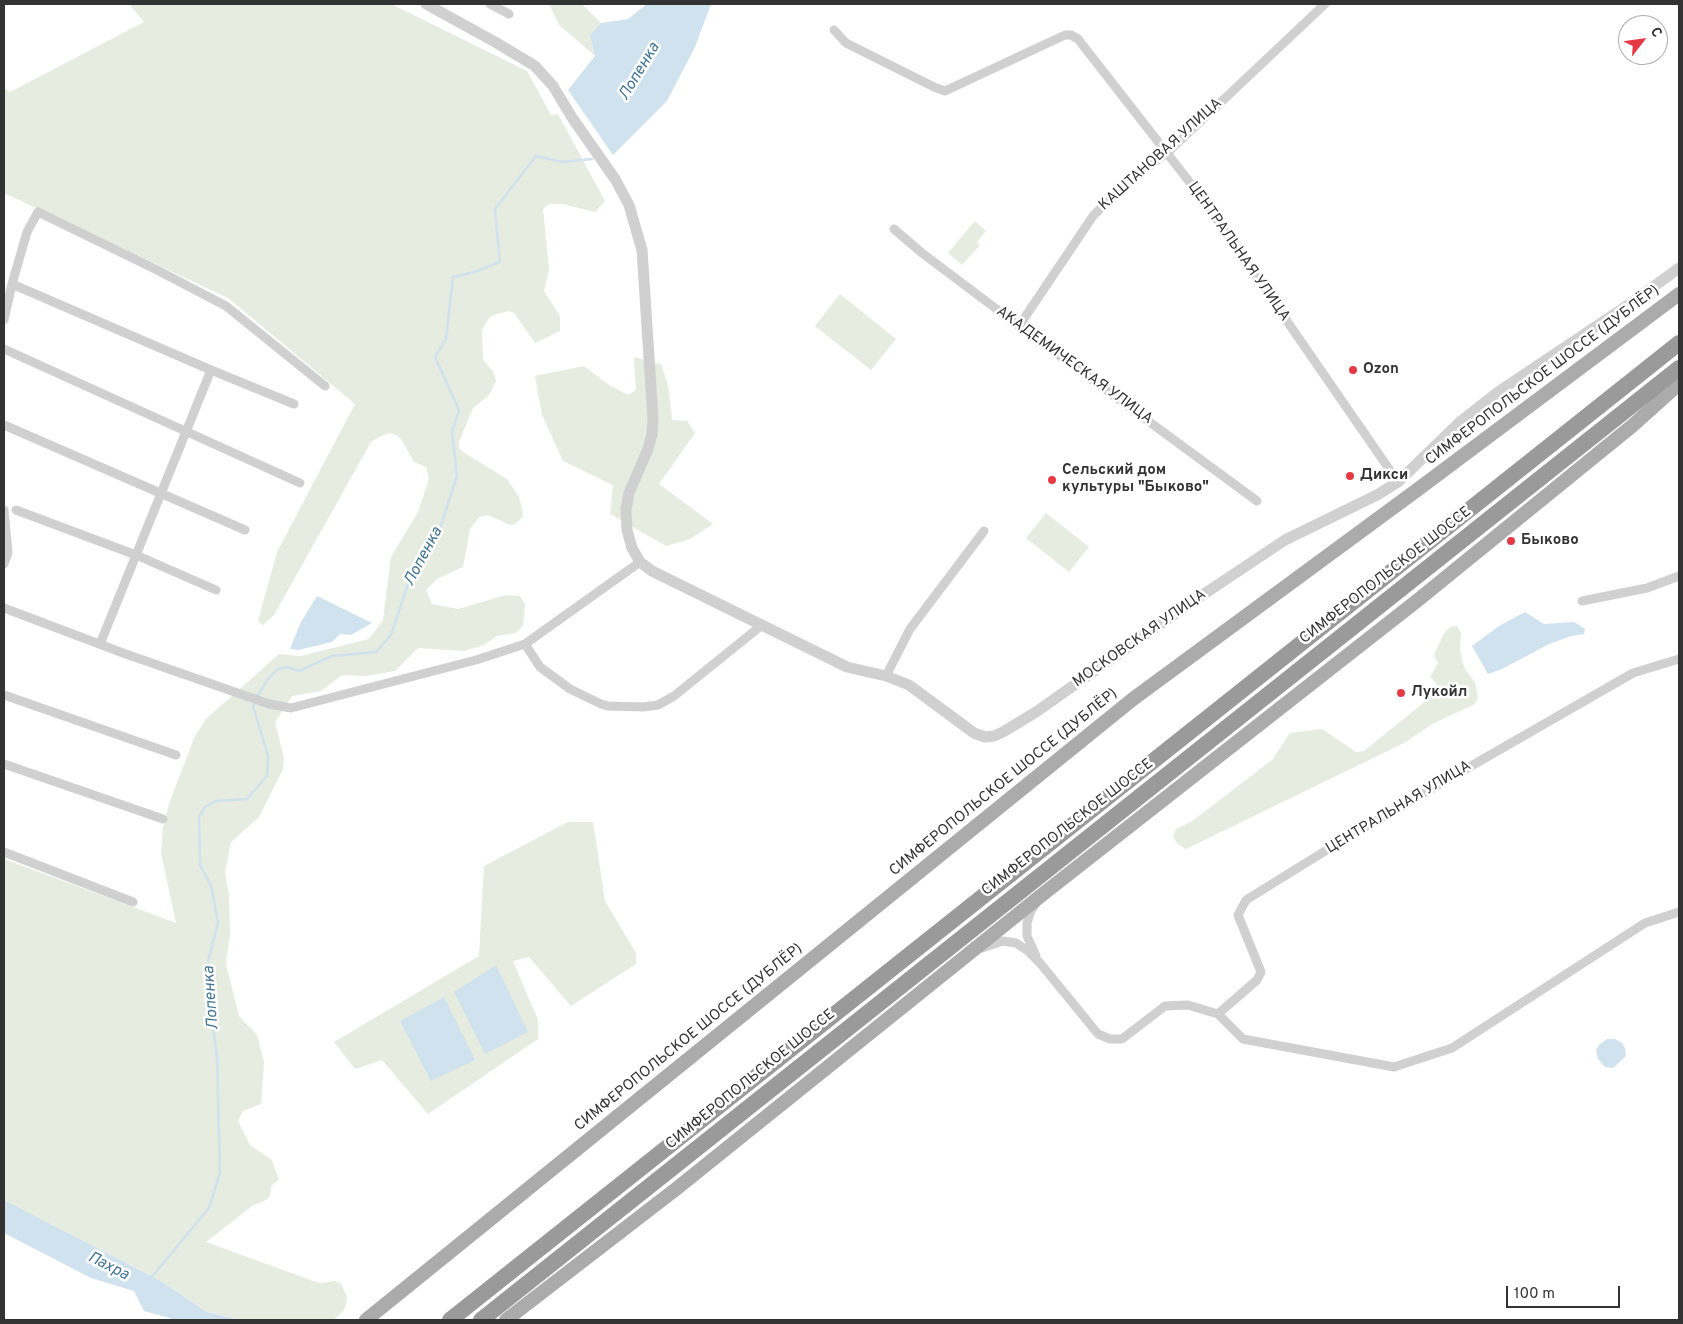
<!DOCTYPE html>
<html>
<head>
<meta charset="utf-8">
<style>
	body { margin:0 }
	#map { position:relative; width:1683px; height:1324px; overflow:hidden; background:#fff; font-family:Overpass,sans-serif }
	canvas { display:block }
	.frame { position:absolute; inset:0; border:5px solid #333; pointer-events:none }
	.north { position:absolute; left:1618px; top:15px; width:50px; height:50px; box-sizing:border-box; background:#fff; border:1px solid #adadad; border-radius:50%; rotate:60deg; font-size:14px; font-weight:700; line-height:20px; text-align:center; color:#333 }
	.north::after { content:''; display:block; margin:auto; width:18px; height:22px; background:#e63946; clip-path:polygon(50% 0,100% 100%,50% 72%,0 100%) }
	.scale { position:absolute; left:1506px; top:1286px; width:114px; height:22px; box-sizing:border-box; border:2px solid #333; border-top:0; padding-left:6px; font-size:15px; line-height:18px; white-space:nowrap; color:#333; -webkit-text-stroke:4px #fff; paint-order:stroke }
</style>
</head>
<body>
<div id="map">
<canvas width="1683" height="1324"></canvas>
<div class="frame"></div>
<div class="north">С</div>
<div class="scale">100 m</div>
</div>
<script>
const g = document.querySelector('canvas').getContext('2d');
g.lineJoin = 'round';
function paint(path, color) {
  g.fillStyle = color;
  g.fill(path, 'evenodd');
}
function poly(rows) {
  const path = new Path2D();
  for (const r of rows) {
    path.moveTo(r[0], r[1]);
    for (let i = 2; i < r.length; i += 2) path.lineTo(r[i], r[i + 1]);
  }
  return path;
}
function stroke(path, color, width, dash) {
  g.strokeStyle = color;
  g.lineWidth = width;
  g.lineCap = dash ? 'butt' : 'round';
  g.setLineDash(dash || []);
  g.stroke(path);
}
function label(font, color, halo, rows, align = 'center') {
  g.font = font + ' Overpass,sans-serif';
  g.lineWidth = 5;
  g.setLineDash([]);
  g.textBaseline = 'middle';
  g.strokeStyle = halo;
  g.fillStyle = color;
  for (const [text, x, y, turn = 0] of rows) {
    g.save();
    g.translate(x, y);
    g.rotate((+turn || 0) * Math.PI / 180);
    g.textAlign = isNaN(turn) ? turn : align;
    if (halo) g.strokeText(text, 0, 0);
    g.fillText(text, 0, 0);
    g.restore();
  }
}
paint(poly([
	[129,4,391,4,527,71,551,115,558,114,605,201,595,212,562,204,549,204,543,209,549,269,544,291,560,316,560,331,535,343,514,313,509,311,494,315,490,317,484,326,482,331,483,360,493,371,496,381,489,395,473,408,459,442,459,448,463,452,507,479,519,497,523,512,522,518,515,524,510,525,488,515,479,517,470,529,463,567,437,579,426,590,432,604,458,609,506,595,520,596,525,605,523,626,516,633,497,636,484,645,464,651,418,648,395,671,366,676,342,675,321,691,292,696,275,722,284,759,283,769,259,817,231,842,225,873,229,894,230,933,226,964,239,1016,257,1035,264,1062,261,1104,243,1111,238,1121,250,1145,272,1160,279,1180,271,1186,270,1196,266,1200,252,1206,206,1242,313,1281,320,1283,334,1281,341,1283,347,1297,346,1305,343,1311,334,1320,239,1320,207,1312,161,1281,4,1200,4,859,176,923,161,853,163,827,170,801,195,736,206,719,279,654,301,656,369,639,383,620,391,557,418,512,429,479,426,467,414,462,401,439,396,435,389,433,383,435,371,442,274,615,263,625,258,621,277,552,355,404,228,298,4,193,4,88,10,92,144,22],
	[549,4,582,4,601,23,590,35,595,56,559,25],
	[975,221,986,231,977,242,980,245,962,265,948,253],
	[840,294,896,339,871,370,815,326],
	[634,357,661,364,668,385,672,420,687,421,695,433,659,484,713,524,690,539,666,546,610,514,613,485,563,461,542,415,535,376,584,366,609,385,628,395,636,390],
	[1046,513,1089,547,1069,572,1026,538],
	[1457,626,1461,633,1460,649,1463,664,1466,671,1475,682,1478,697,1475,704,1432,724,1406,742,1186,849,1178,844,1173,837,1176,829,1191,822,1272,760,1290,733,1322,729,1356,752,1364,751,1438,691,1436,683,1430,677,1438,663,1434,655,1444,633,1450,627],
	[568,822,593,822,605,901,636,953,636,964,571,1006,529,957,513,961,538,1020,538,1039,428,1114,382,1060,355,1069,334,1042,479,956,484,866]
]), '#e6ecdf');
paint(poly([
	[647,4,711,4,695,47,667,101,613,155,568,90,595,56,590,35,601,23,628,19],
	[317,596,372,623,351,635,340,634,332,642,298,650,290,649,301,622],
	[1525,612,1544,624,1574,622,1585,629,1584,634,1571,636,1549,644,1502,669,1488,674,1472,646,1499,626],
	[496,965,528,1032,485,1054,454,992],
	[444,997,475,1060,431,1081,400,1021],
	[1607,1039,1615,1039,1622,1043,1625,1048,1626,1056,1613,1068,1605,1067,1598,1059,1596,1050,1599,1045],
	[4,1200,161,1281,207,1312,239,1320,176,1320,144,1311,134,1291,91,1278,4,1233]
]), '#cfe2ee');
stroke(poly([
	[257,697,267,680,278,669,288,667,299,671,332,656,376,652,391,635,410,578,439,532,457,475,452,432,459,410,435,357,446,339,453,277,474,272,500,262,495,209,536,156,562,162,592,159],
	[151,1278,209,1208,220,1173,217,1056,212,1021,207,966,218,922,211,886,200,865,199,817,205,807,216,801,247,799,267,776,268,756,253,706,255,702]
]), '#cfe2ee', 2.5);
stroke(poly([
	[490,4,509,14],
	[834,30,846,43,934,87,945,91,1065,35,1071,35,1078,39,1202,198,1398,482],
	[894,229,922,253,1019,326,1257,501],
	[12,284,211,370],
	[4,320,12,284,27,232,38,212,157,270,226,306,325,386],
	[1019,326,1093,216,1124,185,1168,152,1325,4],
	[4,349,300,483],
	[4,425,245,530],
	[4,510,8,553,4,564],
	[16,510,136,555,216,590],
	[1582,601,1647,588,1679,576],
	[4,608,123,653,269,704,291,708,476,660,525,644,640,562],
	[100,644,211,370,294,404],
	[525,644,540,667,570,689,601,704,608,706,643,707,658,705,674,696,762,625],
	[886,676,910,629,984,531],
	[4,695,176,755],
	[4,764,163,819],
	[4,852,133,902],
	[982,948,1003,941,1016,943,1028,951,1040,963,1098,1034,1110,1039,1122,1039,1165,1006,1188,1005,1218,1014,1243,1039,1394,1067,1452,1048,1645,923,1679,912],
	[1036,956,1027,936,1027,923,1031,911,1036,903],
	[1218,1014,1257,980,1261,972,1238,915,1246,900,1351,835,1633,673,1679,659]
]), '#d0d0d0', 9);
stroke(poly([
	[426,4,495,42,535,66,553,86,573,119,615,179,629,205,642,250,653,419,652,434,648,449,629,493,626,509,627,530,632,548,640,562,652,571,847,667,886,676,909,685,974,733,985,737,994,736,1003,732,1036,712,1189,604,1285,540,1377,495,1398,482,1461,421,1498,392,1634,301,1679,268]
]), '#d0d0d0', 11);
stroke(poly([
	[366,1320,1133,699,1417,490,1679,294],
	[506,1320,676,1189,1043,894,1418,600,1632,426,1679,384]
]), '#ababab', 14);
stroke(poly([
	[450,1320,1679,343],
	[481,1320,1679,368]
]), '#9a9a9a', 16);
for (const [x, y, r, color] of [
	[1353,370,5,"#e63946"],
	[1350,476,5,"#e63946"],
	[1052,480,5,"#e63946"],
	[1511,541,5,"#e63946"],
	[1401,693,5,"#e63946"]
]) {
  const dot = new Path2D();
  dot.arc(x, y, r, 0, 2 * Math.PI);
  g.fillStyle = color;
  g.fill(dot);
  stroke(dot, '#fff', 2);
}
label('15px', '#333', '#fff', [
	["КАШТАНОВАЯ УЛИЦА",1161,155,-42],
	["ЦЕНТРАЛЬНАЯ УЛИЦА",1238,252,55],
	["АКАДЕМИЧЕСКАЯ УЛИЦА",1074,366,36],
	["СИМФЕРОПОЛЬСКОЕ ШОССЕ (ДУБЛЁР)",1543,376,-37],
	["СИМФЕРОПОЛЬСКОЕ ШОССЕ",1386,576,-38],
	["МОСКОВСКАЯ УЛИЦА",1140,639,-35],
	["СИМФЕРОПОЛЬСКОЕ ШОССЕ (ДУБЛЁР)",1004,783,-39],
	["ЦЕНТРАЛЬНАЯ УЛИЦА",1399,808,-31],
	["СИМФЕРОПОЛЬСКОЕ ШОССЕ",1068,828,-38],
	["СИМФЕРОПОЛЬСКОЕ ШОССЕ (ДУБЛЁР)",689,1038,-39],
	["СИМФЕРОПОЛЬСКОЕ ШОССЕ",751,1080,-39]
]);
label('bold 15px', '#333', '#fff', [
	["Ozon",1363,370],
	["Сельский дом",1062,471],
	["культуры \"Быково\"",1062,488],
	["Дикси",1360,476],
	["Быково",1521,541],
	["Лукойл",1411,693]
], 'left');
label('italic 16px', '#3f7597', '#fff', [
	["Лопенка",640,72,-59],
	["Лопенка",424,557,-62],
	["Лопенка",212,998,-94],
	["Пахра",108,1267,27]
]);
</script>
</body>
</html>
